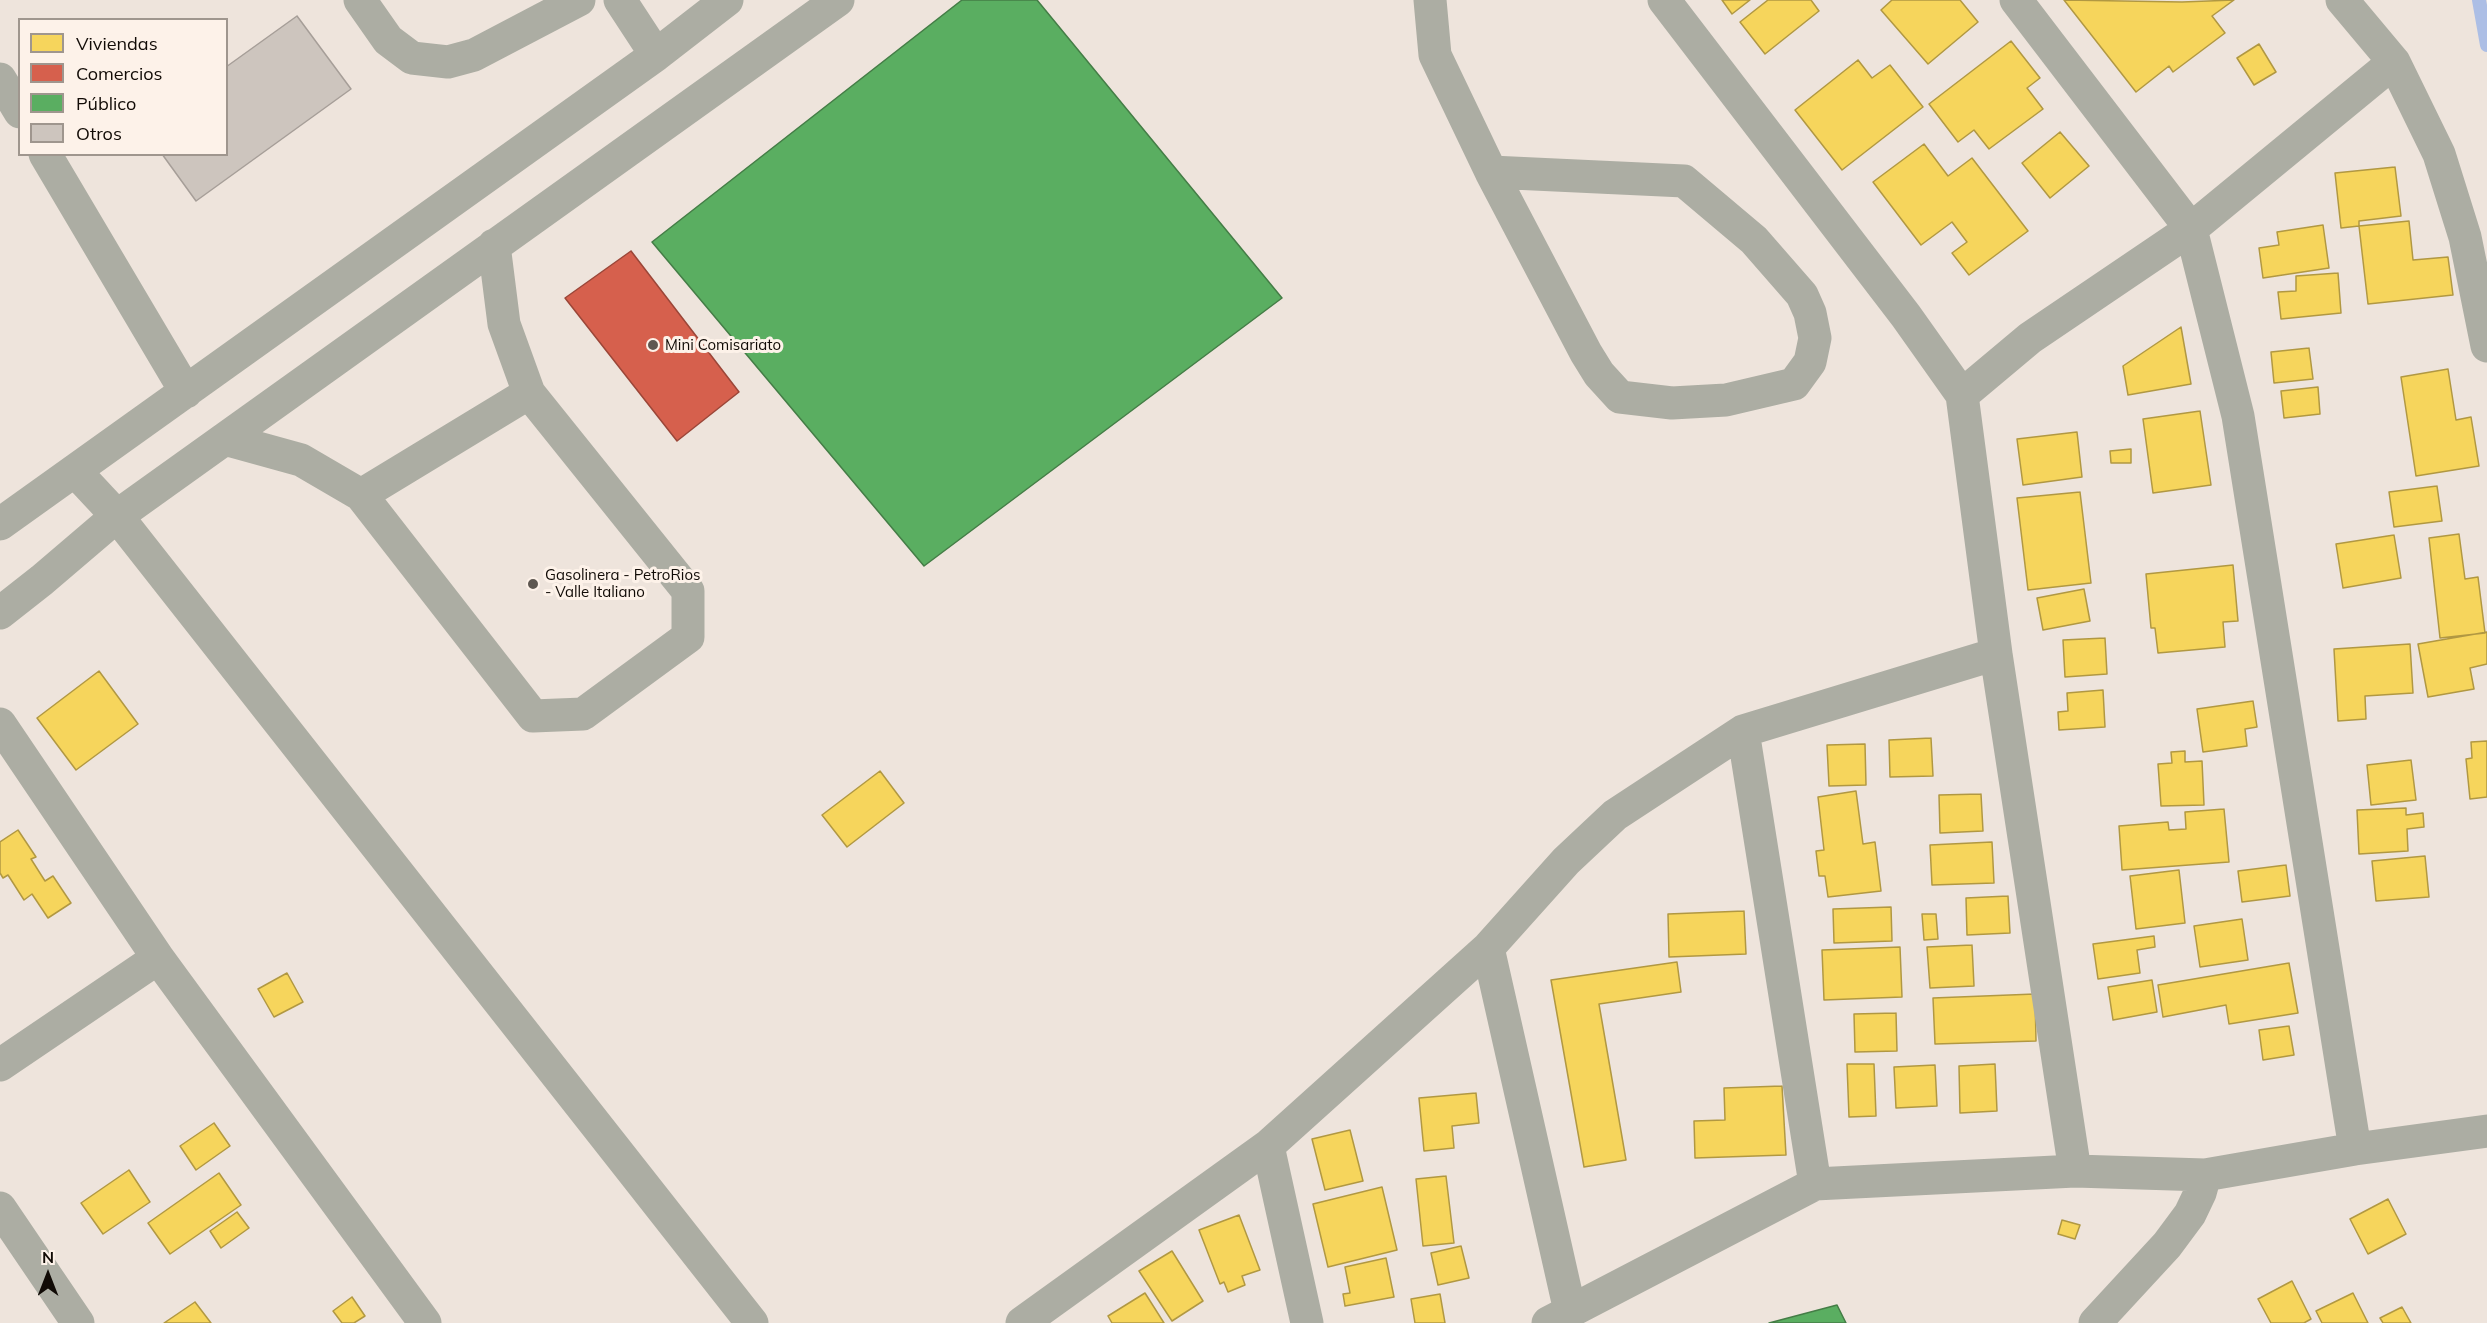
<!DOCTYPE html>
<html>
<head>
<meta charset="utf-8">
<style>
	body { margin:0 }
	#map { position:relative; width:2487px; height:1323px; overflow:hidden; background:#eee4dc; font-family:Mulish,sans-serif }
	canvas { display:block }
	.legend { position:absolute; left:18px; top:18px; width:210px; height:138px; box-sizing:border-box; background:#fdf2e9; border:2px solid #9f968e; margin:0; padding:8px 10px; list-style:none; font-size:18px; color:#110b06 }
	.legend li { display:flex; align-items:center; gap:12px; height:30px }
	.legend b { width:30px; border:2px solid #9f968e }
	.north { position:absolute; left:18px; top:1245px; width:60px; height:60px; -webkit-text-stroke:4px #fdf2e9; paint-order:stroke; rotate:0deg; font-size:16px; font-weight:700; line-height:24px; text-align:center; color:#110b06 }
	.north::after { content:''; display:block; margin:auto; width:21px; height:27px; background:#110b06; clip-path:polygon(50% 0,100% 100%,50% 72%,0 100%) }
</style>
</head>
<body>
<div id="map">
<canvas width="2487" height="1323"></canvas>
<ul class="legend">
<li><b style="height:16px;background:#f6d55c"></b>Viviendas</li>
<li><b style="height:16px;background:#d6604d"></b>Comercios</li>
<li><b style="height:16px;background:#5aae61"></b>Público</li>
<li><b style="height:16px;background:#cdc5be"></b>Otros</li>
</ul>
<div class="north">N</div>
</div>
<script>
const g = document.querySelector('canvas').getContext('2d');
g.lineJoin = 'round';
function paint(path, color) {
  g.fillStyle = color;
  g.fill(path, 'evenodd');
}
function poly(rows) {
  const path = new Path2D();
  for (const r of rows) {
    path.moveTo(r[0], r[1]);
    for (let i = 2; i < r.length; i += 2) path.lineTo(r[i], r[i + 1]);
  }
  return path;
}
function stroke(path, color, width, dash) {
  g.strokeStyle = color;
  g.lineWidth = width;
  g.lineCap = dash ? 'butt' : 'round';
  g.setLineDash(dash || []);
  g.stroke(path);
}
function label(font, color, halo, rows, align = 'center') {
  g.font = font + ' Mulish,sans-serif';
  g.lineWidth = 6;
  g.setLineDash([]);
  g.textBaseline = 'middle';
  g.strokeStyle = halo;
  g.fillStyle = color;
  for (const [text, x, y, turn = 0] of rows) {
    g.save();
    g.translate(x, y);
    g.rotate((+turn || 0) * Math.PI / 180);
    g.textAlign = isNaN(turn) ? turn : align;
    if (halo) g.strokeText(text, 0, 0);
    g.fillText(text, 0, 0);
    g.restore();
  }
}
const homes = poly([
	[1722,0,1750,0,1732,14,1722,0],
	[1768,0,1811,0,1819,11,1765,54,1740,22,1768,0],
	[1892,0,1960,0,1978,22,1928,64,1881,10,1892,0],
	[2064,0,2182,2,2234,0,2212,16,2225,33,2173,72,2169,66,2136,92,2064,0],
	[2011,41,2040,78,2027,88,2043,109,1989,149,1974,130,1958,142,1929,104,2011,41],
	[2259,44,2276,72,2254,85,2237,58,2259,44],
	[1858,60,1872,78,1890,65,1923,107,1842,170,1795,110,1858,60],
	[2060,132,2089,166,2050,198,2022,163,2060,132],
	[1924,144,1948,176,1972,158,2028,231,1969,275,1952,253,1967,242,1952,222,1921,245,1873,182,1924,144],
	[2395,167,2401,216,2359,221,2359,226,2341,228,2335,173,2395,167],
	[2409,221,2413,260,2448,257,2453,295,2368,304,2359,226,2409,221],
	[2323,225,2329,268,2263,278,2259,248,2279,245,2277,232,2323,225],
	[2338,273,2341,313,2281,319,2278,292,2296,291,2296,276,2338,273],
	[2181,327,2191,384,2128,395,2123,366,2181,327],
	[2309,348,2313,379,2274,383,2271,352,2309,348],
	[2448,369,2456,420,2471,417,2479,466,2416,476,2401,377,2448,369],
	[2318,387,2320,414,2284,418,2281,391,2318,387],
	[2200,411,2211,485,2153,493,2143,419,2200,411],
	[2077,432,2082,477,2023,485,2017,439,2077,432],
	[2131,449,2131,463,2111,463,2110,451,2131,449],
	[2437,486,2442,521,2394,527,2389,492,2437,486],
	[2080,492,2091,583,2028,590,2017,498,2080,492],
	[2459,534,2465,579,2478,577,2485,633,2440,638,2429,538,2459,534],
	[2394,535,2401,578,2343,588,2336,544,2394,535],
	[2233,565,2238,621,2223,622,2225,647,2158,653,2155,628,2151,628,2146,574,2233,565],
	[2084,589,2090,621,2043,630,2037,598,2084,589],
	[2487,632,2487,664,2470,668,2474,689,2428,697,2418,644,2487,632],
	[2105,638,2107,674,2065,677,2063,640,2105,638],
	[2410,644,2413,693,2365,696,2366,719,2338,721,2334,649,2410,644],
	[99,671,138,724,76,770,37,718,99,671],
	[2103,690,2105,727,2059,730,2058,712,2068,711,2067,693,2103,690],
	[2253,701,2257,727,2245,729,2247,746,2203,752,2197,709,2253,701],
	[1931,738,1933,776,1890,777,1889,740,1931,738],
	[2487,741,2487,797,2470,799,2466,759,2472,758,2471,742,2487,741],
	[1865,744,1866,785,1829,786,1827,745,1865,744],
	[2185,751,2185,762,2202,761,2204,805,2161,806,2158,764,2172,763,2171,752,2185,751],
	[2411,760,2416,800,2371,805,2367,765,2411,760],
	[880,771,904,803,847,847,822,815,880,771],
	[1856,791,1863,844,1875,842,1881,891,1828,897,1825,876,1819,876,1816,851,1824,850,1818,797,1856,791],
	[1981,794,1983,831,1940,833,1939,795,1981,794],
	[2406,808,2406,815,2423,813,2424,827,2407,829,2408,851,2359,854,2357,810,2406,808],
	[2224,809,2229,862,2122,870,2119,826,2168,822,2169,830,2186,829,2185,812,2224,809],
	[18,830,36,857,31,859,45,881,53,876,71,903,48,918,32,894,24,900,8,875,3,878,0,873,0,842,18,830],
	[1992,842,1994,883,1932,885,1930,845,1992,842],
	[2425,856,2429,897,2376,901,2372,861,2425,856],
	[2286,865,2290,896,2242,902,2238,871,2286,865],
	[2179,870,2185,923,2136,929,2130,876,2179,870],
	[2008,896,2010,933,1967,935,1966,898,2008,896],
	[1891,907,1892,941,1834,943,1833,909,1891,907],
	[1744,911,1746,954,1669,957,1668,914,1744,911],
	[1922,914,1936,914,1938,939,1924,940,1922,914],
	[2242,919,2248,960,2200,967,2194,926,2242,919],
	[2154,936,2155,947,2137,950,2140,973,2098,979,2093,944,2154,936],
	[1972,945,1974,986,1930,988,1927,947,1972,945],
	[1900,947,1902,997,1824,1000,1822,950,1900,947],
	[1677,962,1681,992,1599,1004,1626,1160,1584,1167,1551,980,1677,962],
	[2289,963,2298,1013,2229,1024,2226,1005,2163,1017,2158,985,2289,963],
	[287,973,303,1002,274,1017,258,989,287,973],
	[2152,980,2157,1012,2113,1020,2108,987,2152,980],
	[2035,994,2036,1041,1935,1044,1933,998,2035,994],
	[1896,1013,1897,1051,1855,1052,1854,1014,1896,1013],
	[2289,1026,2294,1055,2263,1060,2259,1030,2289,1026],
	[1847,1064,1874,1064,1876,1116,1849,1117,1847,1064],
	[1995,1064,1997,1111,1960,1113,1959,1066,1995,1064],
	[1935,1065,1937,1106,1896,1108,1894,1067,1935,1065],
	[1782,1086,1786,1155,1695,1158,1694,1121,1725,1120,1724,1088,1782,1086],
	[1476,1093,1479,1123,1452,1126,1454,1148,1424,1151,1419,1098,1476,1093],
	[214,1123,230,1146,196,1170,180,1146,214,1123],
	[1350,1130,1363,1181,1325,1190,1312,1139,1350,1130],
	[129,1170,150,1202,103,1234,81,1203,129,1170],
	[219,1173,241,1205,170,1254,148,1223,219,1173],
	[1446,1176,1454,1243,1423,1246,1416,1179,1446,1176],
	[1382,1187,1397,1250,1328,1267,1313,1204,1382,1187],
	[2388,1199,2406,1234,2368,1254,2350,1219,2388,1199],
	[237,1212,249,1228,221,1248,210,1231,237,1212],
	[1239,1215,1260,1270,1242,1276,1245,1285,1228,1292,1224,1282,1220,1284,1199,1230,1239,1215],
	[2062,1220,2080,1225,2075,1239,2058,1234,2062,1220],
	[1461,1246,1469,1278,1438,1285,1431,1253,1461,1246],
	[1172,1251,1203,1301,1172,1321,1139,1271,1172,1251],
	[1386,1258,1394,1297,1345,1306,1343,1294,1350,1293,1345,1267,1386,1258],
	[2292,1281,2311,1319,2304,1323,2271,1323,2258,1299,2292,1281],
	[1145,1293,1164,1323,1112,1323,1108,1316,1145,1293],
	[2353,1293,2368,1323,2322,1323,2316,1311,2353,1293],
	[1440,1294,1445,1323,1415,1323,1411,1299,1440,1294],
	[352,1297,365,1316,354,1323,342,1323,333,1311,352,1297],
	[195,1302,211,1323,164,1323,195,1302],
	[2402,1307,2411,1323,2383,1323,2380,1318,2402,1307]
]);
paint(homes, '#f6d55c');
stroke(homes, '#b19842', 1.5);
const shops = poly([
	[631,251,739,392,677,441,565,298,631,251]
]);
paint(shops, '#d6604d');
stroke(shops, '#9b4638', 1.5);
const public = poly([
	[962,0,1037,0,1282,298,924,566,652,242,962,0],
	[1837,1305,1846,1323,1769,1323,1837,1305]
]);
paint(public, '#5aae61');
stroke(public, '#447d46', 1.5);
stroke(poly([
	[2479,0,2487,45]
]), '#acbee5', 14);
const building = poly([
	[297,16,351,89,196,201,162,154,226,154,226,67,297,16]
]);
paint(building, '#cdc5be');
stroke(building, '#a69e98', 1.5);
stroke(poly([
	[360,0,388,40,412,58,448,62,474,55,579,0],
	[620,0,656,55],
	[1430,0,1435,55,1491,172,1586,353,1599,374,1620,397,1672,403,1726,400,1794,384,1810,362,1815,338,1810,313,1802,295,1754,240,1684,181,1491,172],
	[1664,0,1906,316,1962,395,1996,654,2075,1171],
	[2016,0,2191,229,2238,416,2355,1149],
	[2342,0,2394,62,2439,154,2465,237,2487,346],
	[0,79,20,112],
	[45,154,186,392],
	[1962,395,2030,338,2191,229,2394,62],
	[225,439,301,460,361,495,533,716,583,714,688,637,688,591,529,393,504,324,494,245],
	[75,471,117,516,752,1323],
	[361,495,529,393],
	[0,524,656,55,727,0],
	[0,613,42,580,117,516,838,0],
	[0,724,158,958,425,1323],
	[1488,948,1570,1311],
	[0,1065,158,958],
	[1268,1146,1307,1323],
	[1815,1184,1743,731,1996,654],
	[0,1208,78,1323],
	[1022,1323,1268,1146,1488,948,1566,861,1615,815,1743,731],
	[1548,1323,1815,1184,2075,1171,2205,1175,2355,1149,2487,1131],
	[2095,1323,2167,1245,2190,1214,2200,1193,2205,1175]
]), '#acada3', 33);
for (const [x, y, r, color] of [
	[653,345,6,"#5e5751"],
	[533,584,6,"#5e5751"]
]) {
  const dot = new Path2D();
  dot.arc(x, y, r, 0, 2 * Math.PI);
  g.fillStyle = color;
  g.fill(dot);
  stroke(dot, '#fdf2e9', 2);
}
label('15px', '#110b06', '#fdf2e9', [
	["Mini Comisariato",665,345],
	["Gasolinera - PetroRios",545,575],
	["- Valle Italiano",545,592]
], 'left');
</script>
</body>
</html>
